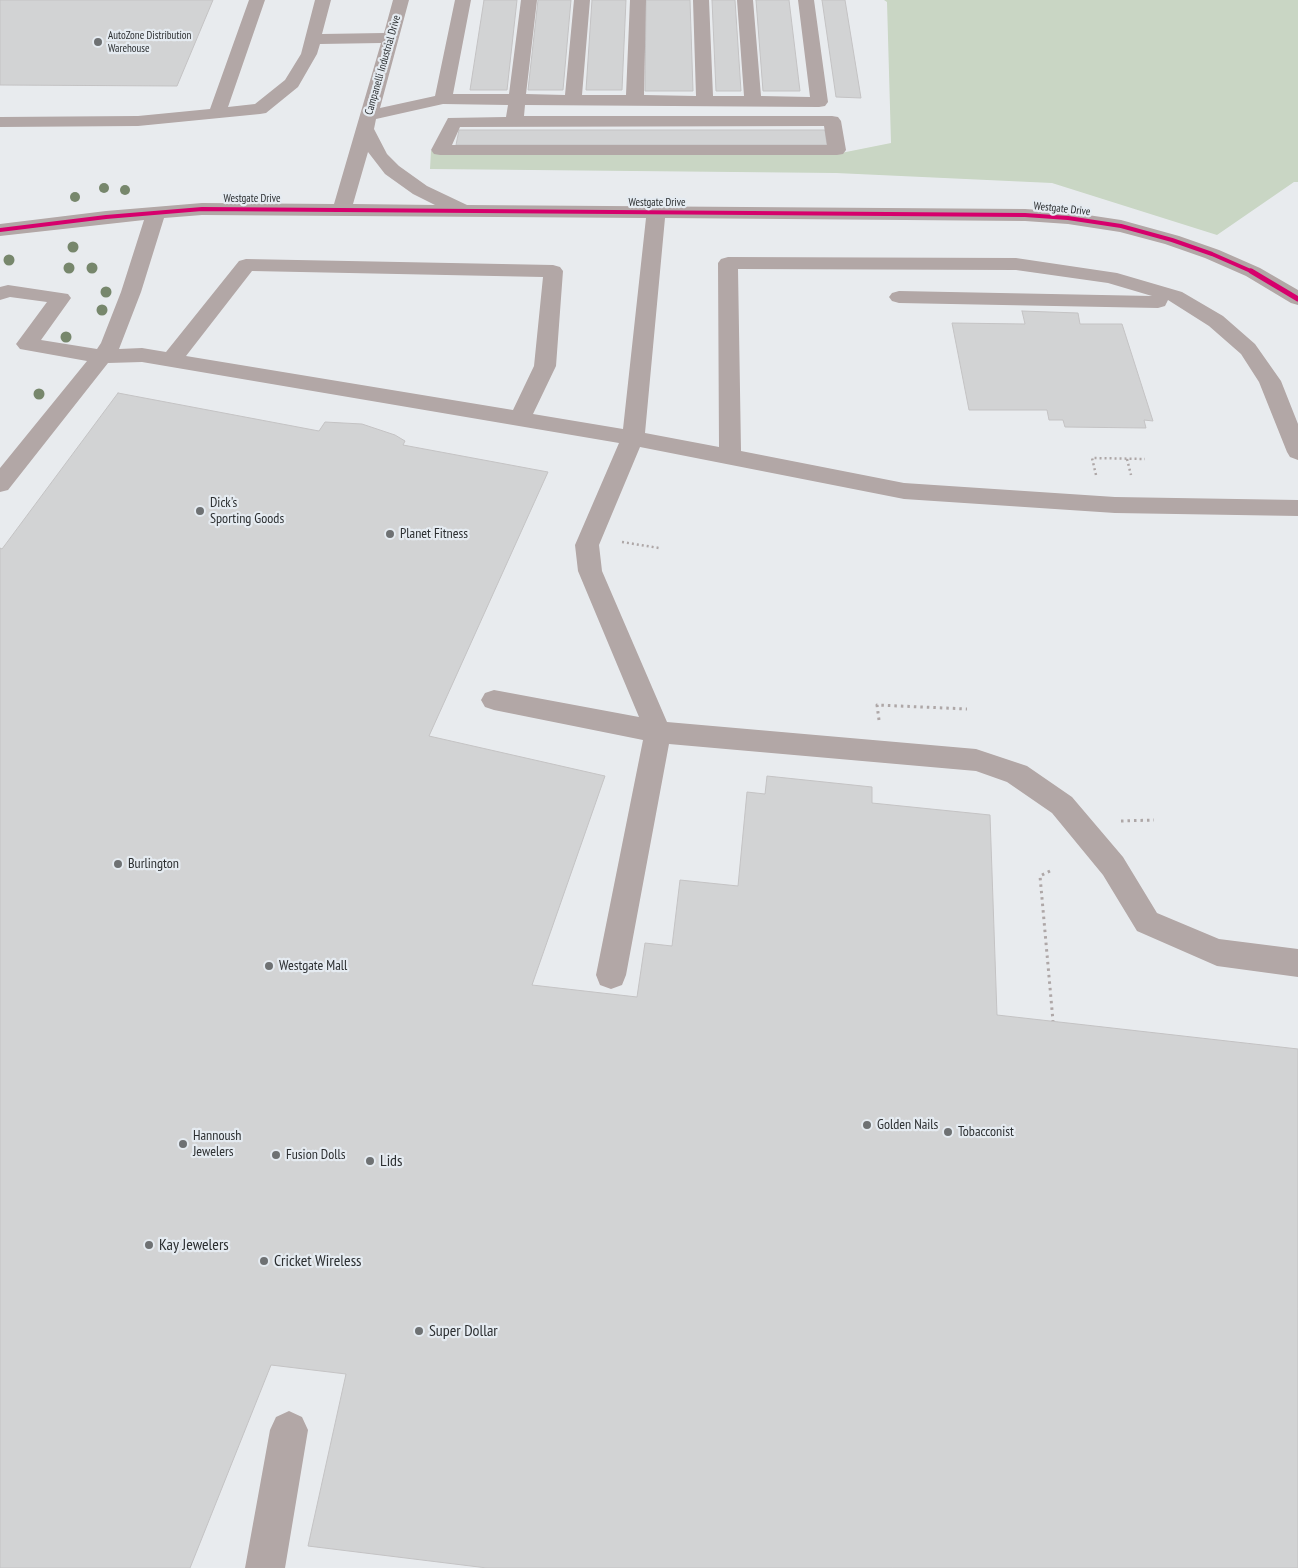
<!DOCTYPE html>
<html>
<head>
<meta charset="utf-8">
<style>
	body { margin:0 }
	canvas { display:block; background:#e8ebee }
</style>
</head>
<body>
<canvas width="1298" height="1568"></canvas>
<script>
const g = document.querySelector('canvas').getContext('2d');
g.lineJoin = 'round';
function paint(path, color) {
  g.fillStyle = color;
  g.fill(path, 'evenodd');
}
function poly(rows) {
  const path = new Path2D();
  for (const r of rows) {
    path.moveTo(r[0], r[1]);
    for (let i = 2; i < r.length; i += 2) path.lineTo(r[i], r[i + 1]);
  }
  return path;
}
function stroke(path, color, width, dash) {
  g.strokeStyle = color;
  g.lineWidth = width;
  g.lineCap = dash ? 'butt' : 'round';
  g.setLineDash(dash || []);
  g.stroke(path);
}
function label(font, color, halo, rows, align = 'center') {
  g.font = font + ' "PT Sans Narrow",sans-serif';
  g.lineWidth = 4.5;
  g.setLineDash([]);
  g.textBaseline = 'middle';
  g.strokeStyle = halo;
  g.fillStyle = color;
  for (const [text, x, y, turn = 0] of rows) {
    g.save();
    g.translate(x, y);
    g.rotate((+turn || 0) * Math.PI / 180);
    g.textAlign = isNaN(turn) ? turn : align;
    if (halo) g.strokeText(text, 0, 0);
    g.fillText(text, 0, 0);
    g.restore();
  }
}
paint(poly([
	[884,0,1298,0,1298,182,1294,182,1217,235,1052,183,836,173,430,169,431,151,841,153,891,143,887,2]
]), '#c9d6c4');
const building = poly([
	[0,0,213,0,177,86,0,85,0,0],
	[484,0,517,0,507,90,470,90,484,0],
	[538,0,571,0,563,90,528,90,538,0],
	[592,0,626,0,622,90,586,90,592,0],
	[646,0,690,0,693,91,645,91,646,0],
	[712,0,735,0,741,91,716,91,712,0],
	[756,0,789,0,800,91,763,91,756,0],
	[822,0,845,0,861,98,836,97,822,0],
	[459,130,825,130,827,145,456,145,459,130],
	[1022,311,1078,313,1080,324,1122,324,1153,421,1144,420,1146,428,1065,427,1063,420,1049,420,1047,410,969,410,952,323,1025,324,1022,311],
	[118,393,319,431,325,422,362,424,395,435,405,441,403,445,548,472,429,736,605,776,532,985,637,997,645,943,672,946,680,880,738,886,747,792,765,794,767,776,872,787,872,803,990,815,997,1015,1298,1049,1298,1568,487,1568,308,1546,346,1374,271,1365,190,1568,0,1568,0,548,2,549,118,393]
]);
paint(building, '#d2d3d4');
stroke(building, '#c4c3c4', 1);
stroke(poly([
	[1127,459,1131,475],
	[1096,475,1092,458,1145,459],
	[622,542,659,548]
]), '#aea7a7', 2.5, [2, 3]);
stroke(poly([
	[879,720,877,705,967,709],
	[1121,821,1154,820],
	[1050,871,1040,876,1053,1021]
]), '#aea7a7', 3, [2.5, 4]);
paint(poly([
	[249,0,265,0,228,107,255,104,285,80,301,54,315,0,331,0,322,34,384,33,393,0,409,0,380,108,435,96,455,0,471,0,453,94,509,94,521,0,537,0,526,94,565,95,574,0,590,0,582,95,626,95,630,0,646,0,644,95,696,96,693,0,709,0,713,96,744,96,737,0,753,0,761,96,810,97,798,0,814,0,828,102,825,106,819,107,525,105,524,116,832,116,838,117,841,121,846,150,843,154,837,155,440,155,434,154,431,150,448,118,506,117,508,105,443,104,376,119,374,129,387,154,399,166,427,186,467,205,1025,209,1068,212,1121,220,1179,236,1219,250,1260,268,1298,290,1298,305,1291,303,1246,276,1205,258,1165,244,1120,232,1068,224,1025,221,665,218,645,433,719,447,718,263,721,259,728,257,1016,258,1117,273,1182,292,1223,316,1255,344,1281,381,1298,424,1298,460,1290,457,1287,452,1259,382,1241,354,1209,326,1168,300,1165,306,1158,308,899,303,892,301,889,297,892,293,899,291,1152,296,1108,283,1016,270,738,269,741,451,904,483,1115,497,1298,500,1298,516,1115,513,904,499,640,447,599,545,602,571,667,722,976,749,1027,766,1072,797,1123,857,1157,913,1219,939,1298,949,1298,977,1217,966,1137,931,1103,875,1052,813,1007,782,976,771,669,744,626,975,622,985,611,989,600,985,596,975,643,740,494,710,485,707,481,700,485,693,494,690,639,717,578,571,575,545,619,443,142,362,108,363,8,490,0,492,0,468,87,361,20,349,16,344,47,302,10,297,0,300,0,287,8,285,68,294,71,298,41,340,97,349,101,343,121,292,144,220,0,236,0,224,106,211,202,203,334,204,381,43,320,44,317,54,298,87,266,113,260,114,138,126,0,127,0,117,138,116,210,109,249,0],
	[824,126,827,145,452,145,460,127,824,126],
	[368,152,385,174,413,194,435,205,353,204,368,152],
	[202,215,646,218,623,429,533,414,556,366,563,271,560,267,553,265,246,259,239,261,166,352,142,348,119,349,141,292,164,218,202,215],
	[252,271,543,277,534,366,513,410,186,356,252,271],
	[289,1411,302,1417,308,1430,285,1568,245,1568,270,1430,276,1417,289,1411]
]), '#b2a7a6');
stroke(poly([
	[0,230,106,217,202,209,1025,215,1068,218,1121,226,1172,240,1212,254,1253,272]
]), '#d6006c', 4);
stroke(poly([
	[1251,271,1298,299]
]), '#d6006c', 5);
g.fillStyle = '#77876c';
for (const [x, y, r] of [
	[104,188,5],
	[125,190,5],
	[75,197,5],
	[73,247,5.5],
	[9,260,5.5],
	[69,268,5.5],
	[92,268,5.5],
	[106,292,5.5],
	[102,310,5.5],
	[66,337,5.5],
	[39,394,5.5]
]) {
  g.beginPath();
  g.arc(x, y, r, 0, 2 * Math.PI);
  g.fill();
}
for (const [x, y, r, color] of [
	[98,42,5,"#6e7173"],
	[200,511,5,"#6e7173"],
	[390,534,5,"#6e7173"],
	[118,864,5,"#6e7173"],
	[269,966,5,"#6e7173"],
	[867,1125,5,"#6e7173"],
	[948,1132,5,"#6e7173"],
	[183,1144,5,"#6e7173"],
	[276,1155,5,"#6e7173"],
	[370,1161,5,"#6e7173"],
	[149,1245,5,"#6e7173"],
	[264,1261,5,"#6e7173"],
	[419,1331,5,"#6e7173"]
]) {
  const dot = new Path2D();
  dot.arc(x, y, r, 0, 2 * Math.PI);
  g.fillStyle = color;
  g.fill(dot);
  stroke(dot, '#e5ebf1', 2);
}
label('11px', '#2c2f31', '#e5ebf1', [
	["AutoZone Distribution",108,36],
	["Warehouse",108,49]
], 'left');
label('11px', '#2c2f31', '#e5ebf1', [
	["Campanelli Industrial Drive",383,65,-74],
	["Westgate Drive",252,199],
	["Westgate Drive",657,203],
	["Westgate Drive",1062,209,6]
]);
label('14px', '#2c2f31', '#e5ebf1', [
	["Dick's",210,503],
	["Sporting Goods",210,519],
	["Planet Fitness",400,534],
	["Burlington",128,864],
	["Westgate Mall",279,966],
	["Golden Nails",877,1125],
	["Tobacconist",958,1132],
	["Hannoush",193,1136],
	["Jewelers",193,1152],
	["Fusion Dolls",286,1155]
], 'left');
label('16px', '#2c2f31', '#e5ebf1', [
	["Lids",380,1161],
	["Kay Jewelers",159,1245],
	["Cricket Wireless",274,1261],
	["Super Dollar",429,1331]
], 'left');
</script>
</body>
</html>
